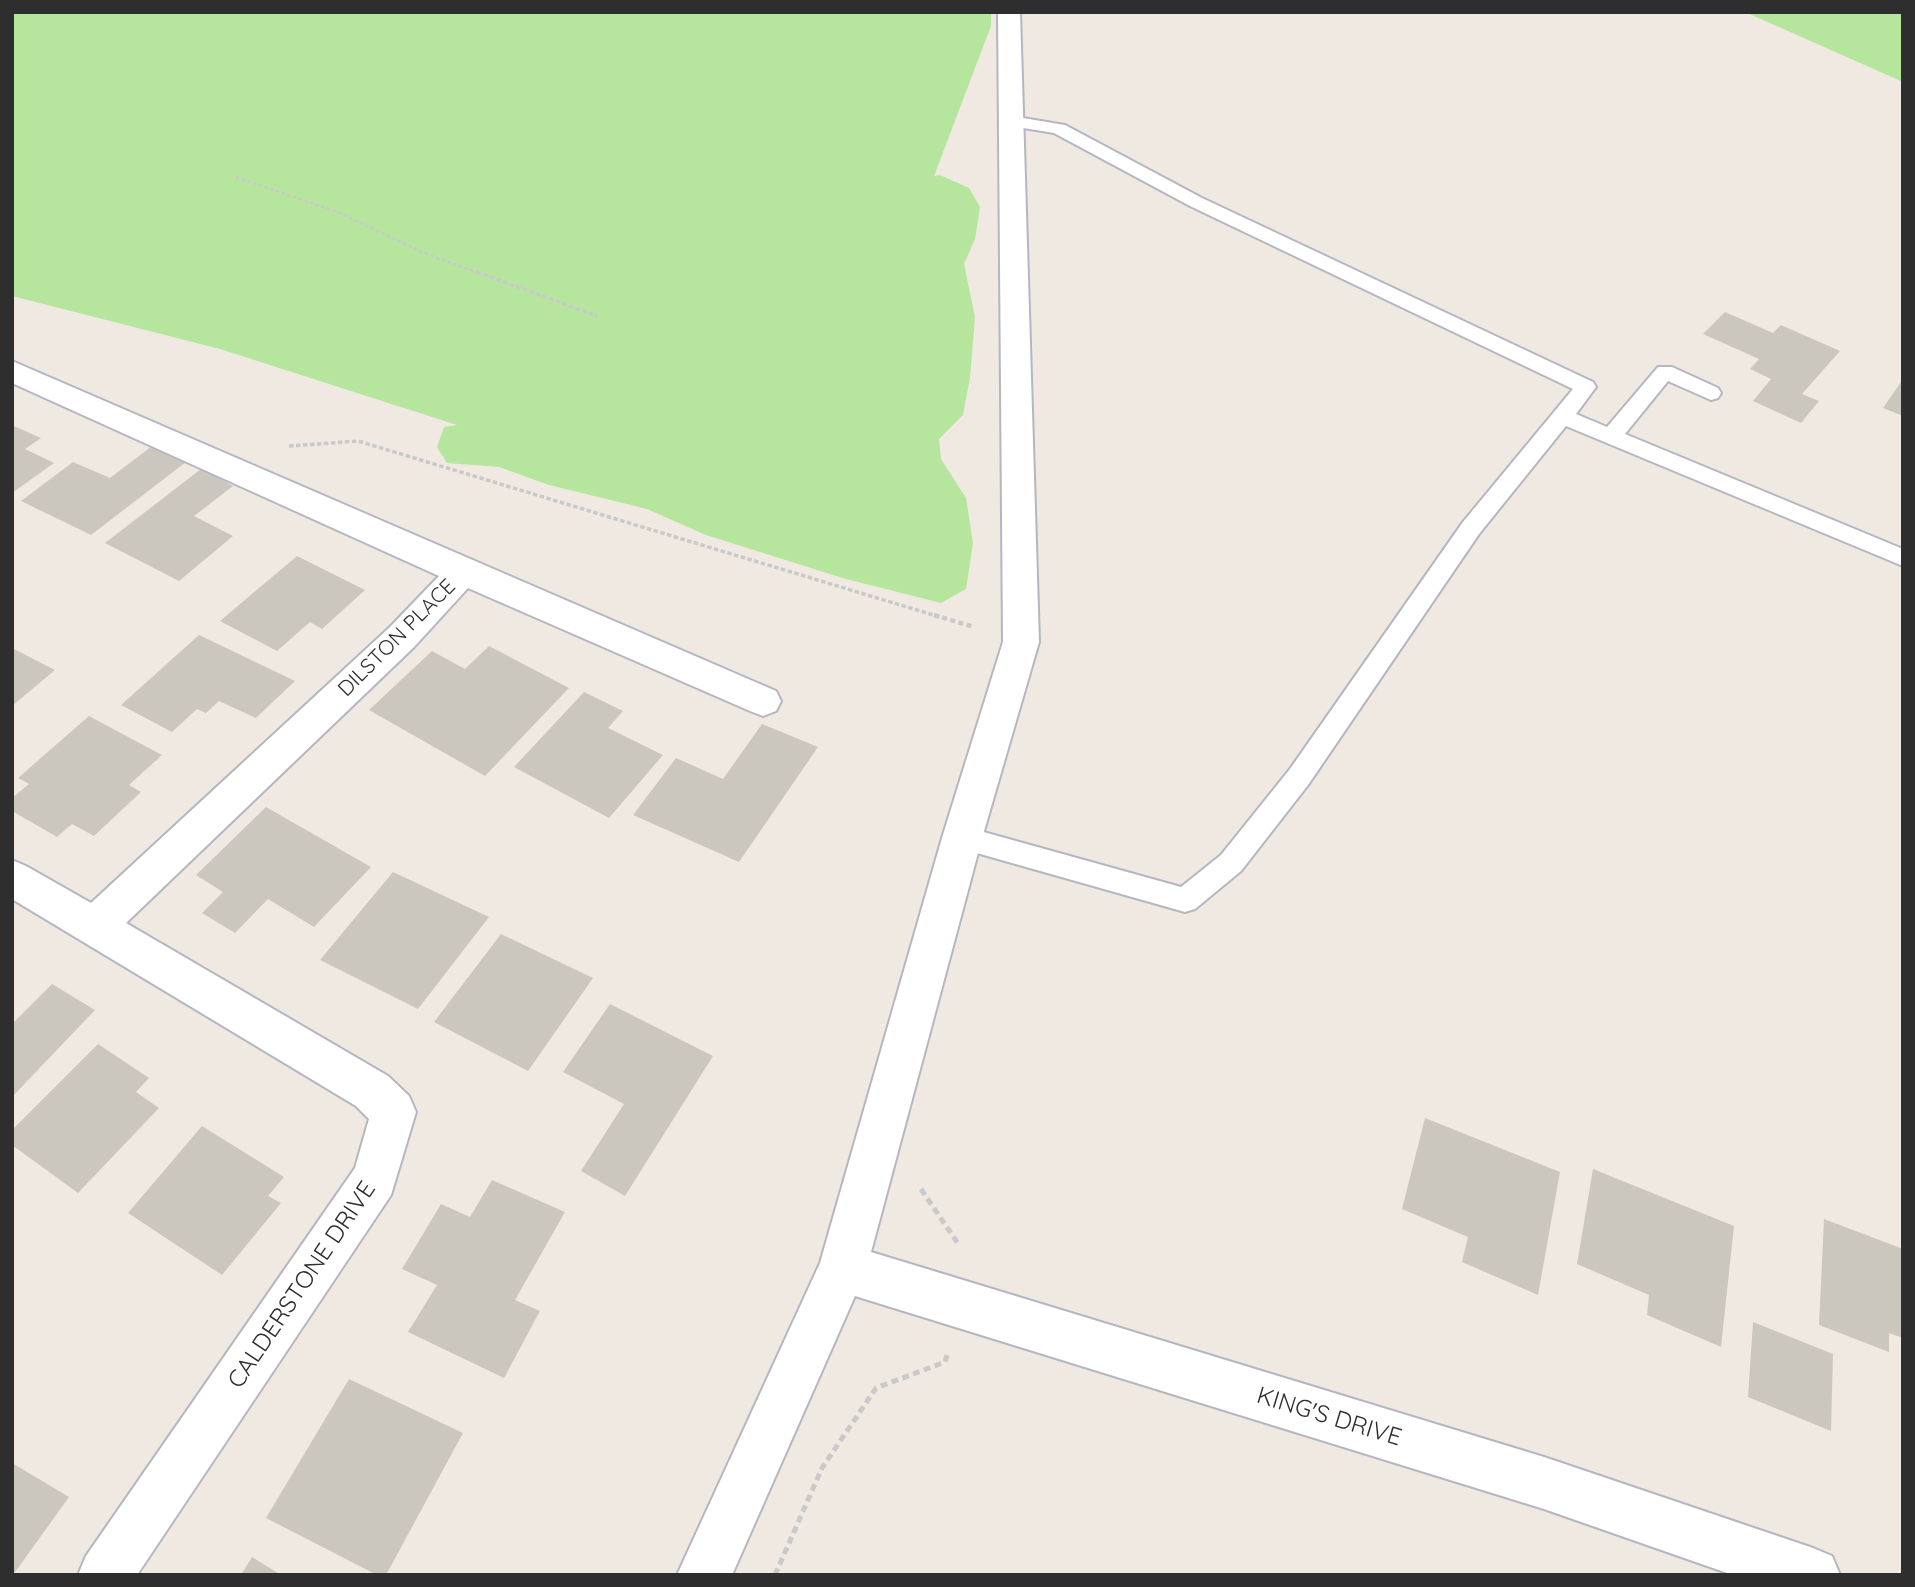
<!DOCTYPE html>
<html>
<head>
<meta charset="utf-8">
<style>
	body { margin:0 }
	#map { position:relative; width:1915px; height:1587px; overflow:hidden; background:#efe9e1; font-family:Quicksand,sans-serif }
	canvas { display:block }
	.frame { position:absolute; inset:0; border:14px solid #2e2e2e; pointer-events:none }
</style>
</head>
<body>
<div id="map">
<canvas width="1915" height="1587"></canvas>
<div class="frame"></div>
</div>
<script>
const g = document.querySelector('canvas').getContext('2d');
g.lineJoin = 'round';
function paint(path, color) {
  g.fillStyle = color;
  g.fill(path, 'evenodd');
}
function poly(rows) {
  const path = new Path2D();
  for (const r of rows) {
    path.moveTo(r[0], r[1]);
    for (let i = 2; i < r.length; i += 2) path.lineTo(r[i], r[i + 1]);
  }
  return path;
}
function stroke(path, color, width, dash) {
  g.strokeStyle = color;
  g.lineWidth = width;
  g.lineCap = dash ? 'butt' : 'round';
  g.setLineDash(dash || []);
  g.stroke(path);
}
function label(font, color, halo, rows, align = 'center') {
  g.font = font + ' Quicksand,sans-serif';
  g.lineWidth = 5;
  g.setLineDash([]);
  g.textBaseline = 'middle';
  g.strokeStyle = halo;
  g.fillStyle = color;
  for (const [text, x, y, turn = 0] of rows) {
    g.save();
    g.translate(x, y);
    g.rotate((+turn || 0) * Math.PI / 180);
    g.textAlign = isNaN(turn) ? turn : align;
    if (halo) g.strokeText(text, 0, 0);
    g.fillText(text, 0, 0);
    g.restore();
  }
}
paint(poly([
	[12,12,991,12,991,26,934,176,940,175,969,188,980,207,975,239,964,264,975,317,970,378,963,415,939,439,941,459,966,498,973,543,966,589,941,603,846,579,706,535,647,509,549,485,499,467,447,463,437,447,444,427,457,425,220,349,12,296],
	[1745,12,1903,12,1903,82]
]), '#b6e59e');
paint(poly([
	[1725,312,1773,333,1781,325,1840,351,1802,394,1819,401,1801,423,1753,401,1771,379,1750,369,1759,359,1703,334],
	[1903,379,1903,416,1883,408],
	[14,426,41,438,25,449,54,463,12,493],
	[152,446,186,462,91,535,21,501,73,462,110,478],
	[201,469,233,486,194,516,233,536,179,581,105,543],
	[297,556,365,590,322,629,310,622,277,651,220,621],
	[199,635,295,681,256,718,219,701,206,713,197,709,172,732,121,705],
	[489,646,569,688,485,776,369,710,432,651,465,669],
	[12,648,55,670,12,706],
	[584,692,623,711,608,728,663,755,609,818,514,767],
	[89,716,162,755,129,785,141,792,94,836,72,824,57,837,12,811,12,798,29,784,18,778],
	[762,724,818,747,739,862,633,815,676,758,723,779],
	[266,807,371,867,314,927,268,899,235,933,202,913,223,892,196,875],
	[393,872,489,917,418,1009,320,960],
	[501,934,593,978,528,1071,434,1022],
	[52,984,95,1010,12,1097,12,1024],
	[610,1004,713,1056,625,1196,581,1171,624,1104,563,1072],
	[98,1044,149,1078,136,1092,159,1108,78,1193,12,1145,12,1130],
	[1425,1118,1560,1172,1538,1295,1462,1262,1468,1237,1402,1209],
	[202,1126,284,1177,268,1196,281,1203,222,1275,128,1213],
	[1593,1169,1734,1226,1721,1347,1647,1315,1649,1295,1577,1264],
	[492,1180,565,1212,515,1300,540,1311,504,1378,408,1332,437,1285,402,1269,441,1204,470,1217],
	[1824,1219,1903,1249,1903,1338,1889,1333,1889,1352,1819,1325],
	[1753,1322,1833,1354,1831,1431,1748,1397],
	[349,1379,463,1433,386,1575,377,1575,266,1518],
	[12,1463,69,1497,13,1575,12,1575],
	[252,1557,281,1575,241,1575]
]), '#cbc7bf');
const lane = poly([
	[1011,116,1065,125,1202,198,1593,382,1596,387,1576,414,1607,427,1658,367,1672,367,1718,388,1721,393,1718,398,1711,400,1668,381,1625,434,1903,549,1903,566,1566,426,1479,534,1308,785,1241,871,1195,909,1185,912,952,846,949,838,952,830,962,826,1181,887,1221,855,1290,769,1463,522,1573,389,1190,206,1054,133,1005,125,1003,121,1011,116]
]);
const street = poly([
	[998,12,1020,12,1039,642,982,838,871,1252,1544,1457,1813,1548,1832,1556,1840,1575,1733,1575,1544,1509,855,1296,732,1575,677,1575,820,1263,942,838,1003,642,998,12],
	[12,361,776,691,781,701,776,711,763,716,750,711,468,588,414,647,126,923,388,1076,409,1096,416,1112,391,1195,137,1575,78,1575,86,1556,355,1168,369,1119,356,1106,12,899,12,860,26,866,91,903,390,627,439,576,12,383,12,361]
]);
stroke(lane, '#b4b7c1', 4);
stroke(street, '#b4b7c1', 4);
stroke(poly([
	[236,177,340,213,424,253,481,274]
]), '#c9c9c9', 2.5, [3.5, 2.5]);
stroke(poly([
	[477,272,597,316],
	[289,446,358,441,940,617]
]), '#c9c9c9', 3.5, [4.5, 2.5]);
stroke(poly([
	[934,615,974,627]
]), '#c9c9c9', 4.5, [5, 3.5]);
stroke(poly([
	[921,1189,959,1245],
	[775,1575,822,1468,876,1388,945,1362,947,1355]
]), '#c9c9c9', 5, [7, 4.5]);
paint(lane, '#fff');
paint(street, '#fff');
label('21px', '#2e2e2e', '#fff', [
	["DILSTON PLACE",397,638,-45]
]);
label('24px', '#2e2e2e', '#fff', [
	["CALDERSTONE DRIVE",302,1285,-56],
	["KING'S DRIVE",1329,1417,17]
]);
</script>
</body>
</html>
